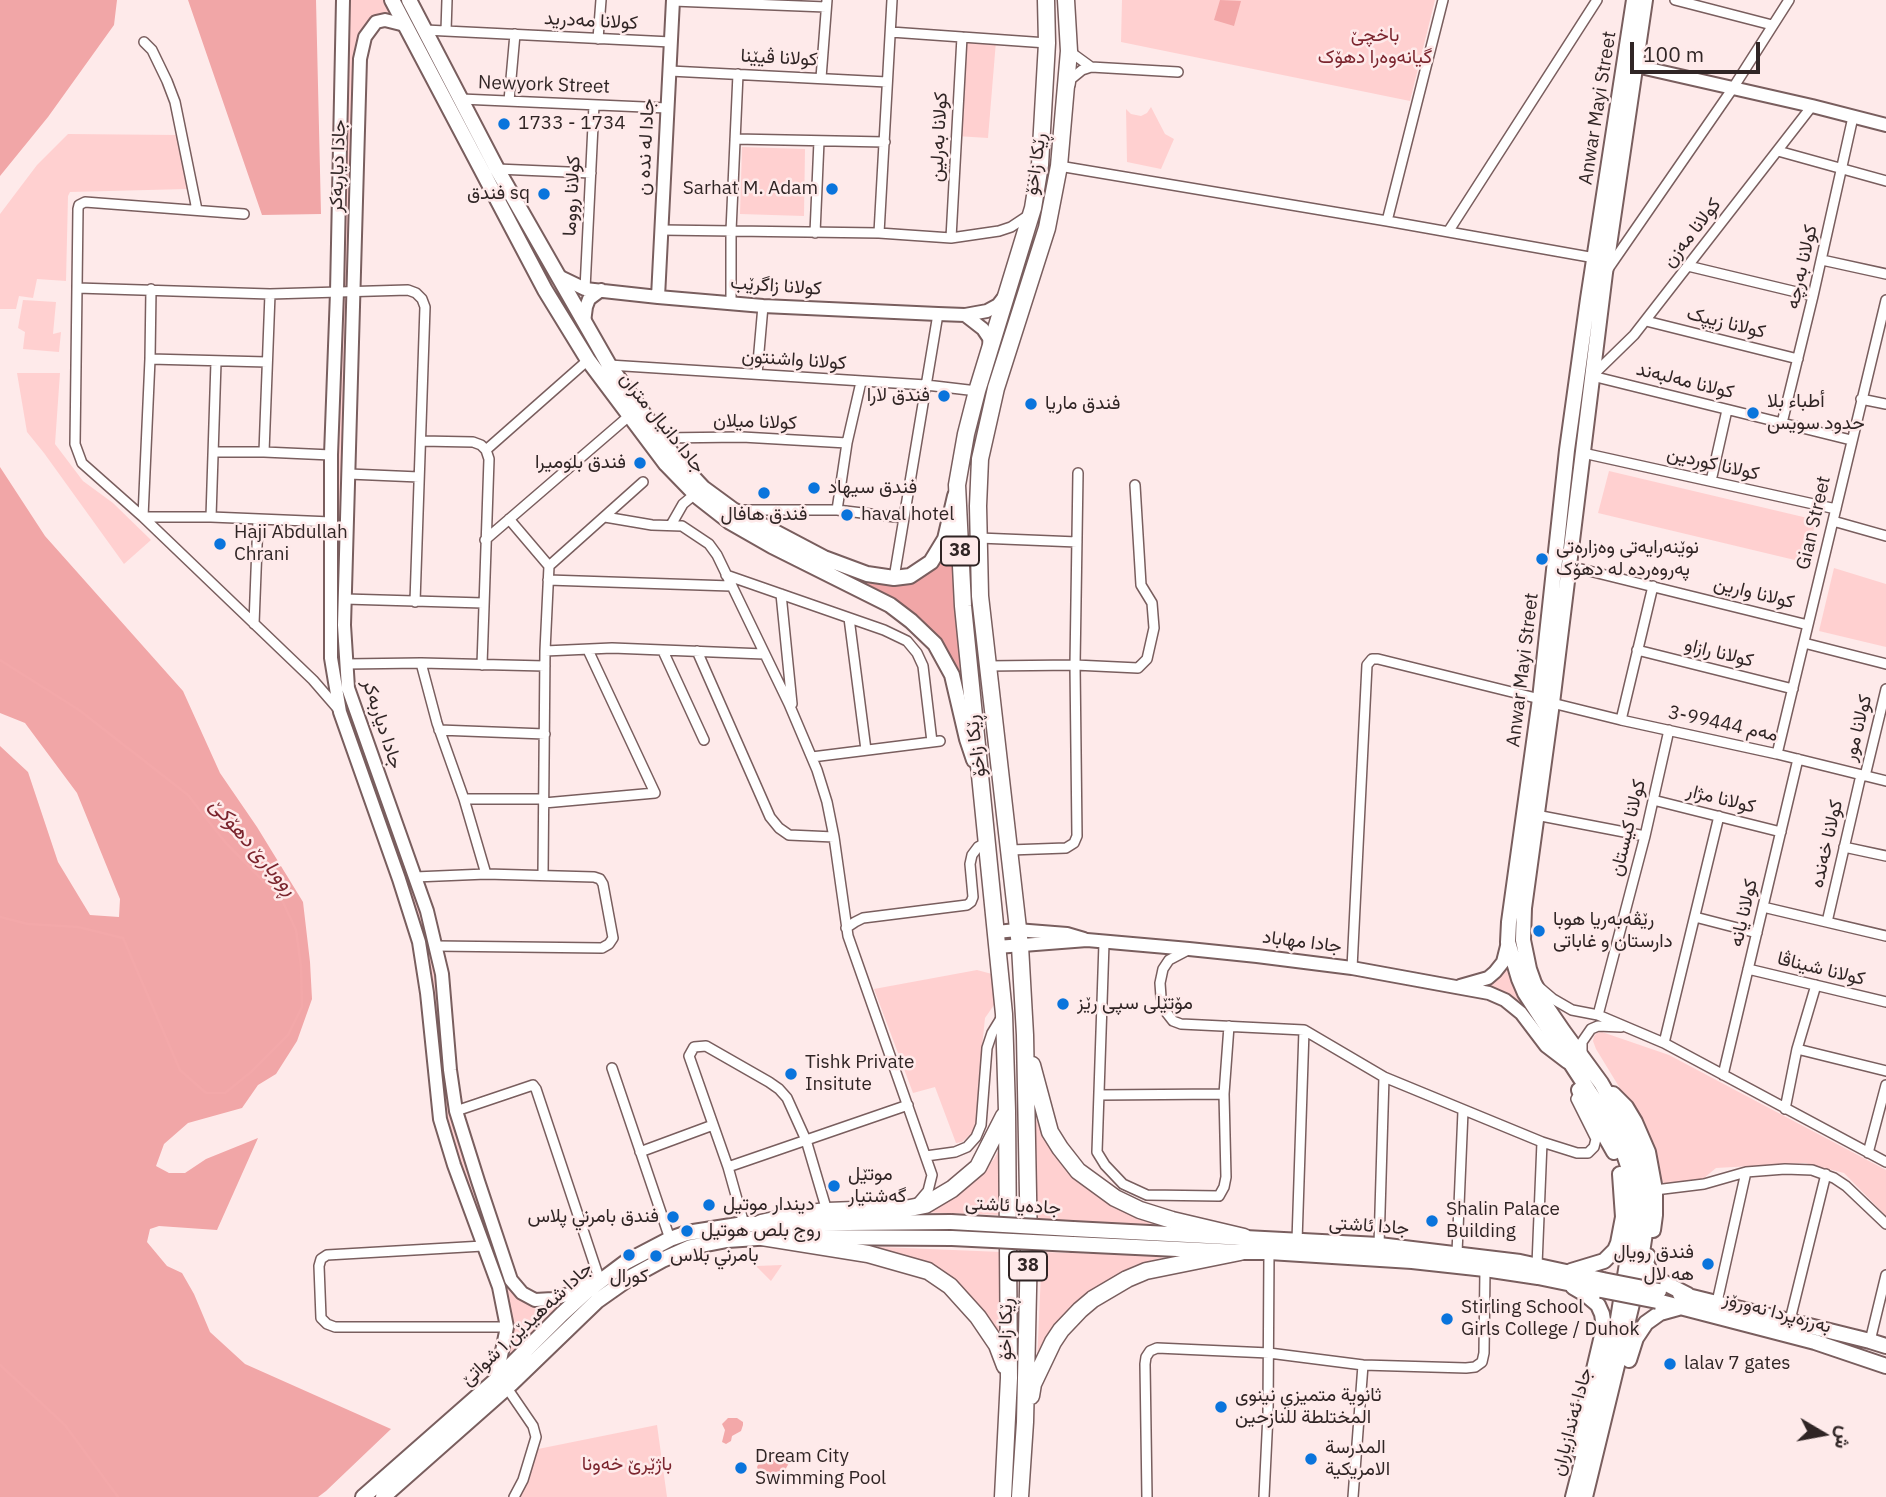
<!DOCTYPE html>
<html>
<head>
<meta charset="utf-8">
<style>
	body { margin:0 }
	#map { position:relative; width:1886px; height:1497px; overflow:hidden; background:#feeaea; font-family:"IBM Plex Sans",Vazirmatn,sans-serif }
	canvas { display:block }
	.north { position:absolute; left:1788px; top:1399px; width:70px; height:70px; -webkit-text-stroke:5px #feeaea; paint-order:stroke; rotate:100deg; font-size:19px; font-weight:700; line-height:28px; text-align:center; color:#302525 }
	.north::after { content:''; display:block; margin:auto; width:24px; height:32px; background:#302525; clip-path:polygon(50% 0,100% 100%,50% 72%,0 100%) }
	.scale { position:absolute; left:1630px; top:42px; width:130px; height:32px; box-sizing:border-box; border:4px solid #302525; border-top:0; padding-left:9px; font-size:21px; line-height:24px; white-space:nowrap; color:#302525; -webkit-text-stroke:5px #feeaea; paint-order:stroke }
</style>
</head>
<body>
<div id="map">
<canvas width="1886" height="1497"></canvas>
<div class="north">ش</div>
<div class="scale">100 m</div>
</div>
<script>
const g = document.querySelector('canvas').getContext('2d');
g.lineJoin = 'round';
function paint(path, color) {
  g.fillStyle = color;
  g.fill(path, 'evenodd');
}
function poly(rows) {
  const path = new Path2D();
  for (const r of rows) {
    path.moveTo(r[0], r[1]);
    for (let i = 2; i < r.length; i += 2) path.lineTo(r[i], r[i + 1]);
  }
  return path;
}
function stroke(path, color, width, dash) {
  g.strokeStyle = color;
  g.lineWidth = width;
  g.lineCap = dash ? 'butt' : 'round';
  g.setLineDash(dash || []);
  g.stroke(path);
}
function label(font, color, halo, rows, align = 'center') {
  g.font = font + ' "IBM Plex Sans",Vazirmatn,sans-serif';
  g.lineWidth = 5;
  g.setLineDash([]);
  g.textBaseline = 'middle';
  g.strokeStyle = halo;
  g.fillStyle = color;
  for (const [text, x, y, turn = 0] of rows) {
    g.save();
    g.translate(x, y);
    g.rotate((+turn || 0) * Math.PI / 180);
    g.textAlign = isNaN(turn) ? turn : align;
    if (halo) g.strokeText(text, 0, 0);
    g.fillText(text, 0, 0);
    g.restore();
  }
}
paint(poly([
	[343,0,408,0,583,323,726,517,575,337,405,25,385,20,365,37,346,664,427,911,450,1070,511,1280,535,1300,599,1278,496,1380,507,1327,440,1119,419,942,340,712,331,658],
	[1122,0,1435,0,1410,101,1121,42],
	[962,37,996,41,988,138,956,136],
	[1151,107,1165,134,1174,139,1161,169,1127,162,1126,109,1131,114,1141,116,1147,113],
	[68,134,177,135,187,189,70,192,68,196,66,281,37,279,33,298,19,296,16,309,0,309,0,214,37,165],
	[742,147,805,149,804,216,740,214],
	[23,300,56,302,53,334,61,332,59,352,23,349,25,332,18,328],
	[17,373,60,373,55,444,83,481,113,503,151,540,124,564,44,453,27,432],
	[1609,471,1816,520,1806,560,1799,561,1598,513],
	[1834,568,1886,584,1886,647,1819,631],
	[1508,959,1550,1045,1521,1007,1485,982],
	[977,970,992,974,996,1002,985,1018,979,1076,977,1117,974,1131,962,1142,956,1143,935,1087,913,1093,874,989],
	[1602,1032,1669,1055,1886,1170,1886,1216,1844,1173,1805,1163,1716,1168,1698,1183,1666,1185,1662,1181,1649,1136,1596,1049,1593,1041,1594,1036,1597,1033],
	[1034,1115,1044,1135,1069,1170,1180,1229,1037,1220],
	[1002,1144,1001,1215,915,1212,976,1179,994,1159],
	[858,1246,1001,1252,1004,1345,940,1270,918,1260],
	[1042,1252,1167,1256,1133,1266,1082,1299,1050,1331,1037,1361],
	[782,1265,771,1281,756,1266],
	[657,1425,667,1497,520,1497,538,1449]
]), '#ffd0d0');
paint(poly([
	[0,0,117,0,114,25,48,117,0,176],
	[188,0,316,0,321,214,262,215],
	[0,467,45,536,183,691,220,773,257,827,303,902,310,962,312,999,297,1041,276,1074,258,1085,242,1108,188,1123,164,1144,156,1166,169,1173,185,1173,206,1159,258,1138,217,1230,159,1226,150,1229,147,1242,167,1266,182,1273,194,1294,210,1332,245,1364,391,1429,326,1491,318,1497,0,1497,0,746,28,772,58,862,90,915,119,917,120,899,77,793,25,723,0,713],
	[952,525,968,716,929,630,755,528,826,562,920,575]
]), '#f1a6a7');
paint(poly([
	[1220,0,1241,1,1234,26,1214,20],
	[728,1418,737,1418,743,1422,743,1425,741,1431,732,1436,731,1441,726,1444,722,1442,725,1430,722,1424],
	[783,1455,789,1463,785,1470,761,1475,759,1472,757,1467,761,1459]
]), '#f3a8a9');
stroke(poly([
	[0,660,79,710,188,795,225,842,282,900,296,930,301,966,302,1007,288,1035,251,1072,225,1093,206,1093,180,1070,123,938,78,927,28,924,0,917],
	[0,1365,65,1425,118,1497]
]), '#f3a8a9', 2.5);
const street = poly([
	[1675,0,1772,25],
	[673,1,826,7],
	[425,30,671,42],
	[446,31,447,0],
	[891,32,1047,43],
	[598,39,601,0],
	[144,42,152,50,167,81,175,102,197,210],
	[1069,51,1091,67],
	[670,71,887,82],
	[821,78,827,0],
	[1070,85,1071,79,1082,70,1091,67,1178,72],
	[461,99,667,108],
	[509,101,515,34],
	[735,139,885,142],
	[1778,151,1886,181],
	[1059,166,1387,221,1595,258],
	[497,169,591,173],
	[244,214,85,202,79,205,78,209,75,444,82,463,143,517,313,680,339,710],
	[1387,221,1443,0],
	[661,230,879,233,951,238,999,231,1011,227,1029,215],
	[1448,232,1597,0],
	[815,233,819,141],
	[879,233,892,0],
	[951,238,962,37],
	[1822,260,1886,274],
	[1688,266,1813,296],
	[1608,269,1733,88,1789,0],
	[77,288,270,294,408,290,416,293,422,299,425,307,415,602],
	[151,289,150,359,143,517,211,517,331,522],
	[585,289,594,105],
	[731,302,731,231,738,74],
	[1646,321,1798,359],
	[150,359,267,362],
	[609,365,926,385,977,391],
	[757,374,763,306],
	[1593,375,1634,335,1812,106],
	[1592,376,1851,440],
	[1861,399,1886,404],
	[1782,423,1813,296,1853,117],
	[661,438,742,437,847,443],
	[421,441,473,442,481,445,486,450,489,459,482,665],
	[486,450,588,360],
	[214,452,264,452,331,455],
	[264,452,270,294],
	[1583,453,1836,509],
	[349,474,419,477],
	[1711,481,1727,410],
	[735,510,837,510,904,518],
	[837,510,847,443,861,382],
	[211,517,216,362],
	[605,517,652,525,682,526,709,544,717,555,789,704,817,770,827,802,834,837,848,936,932,1175,928,1191,917,1204],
	[509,519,549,566,545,651,543,875],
	[1833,521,1886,536],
	[671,525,683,504,695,494],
	[979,538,1077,542],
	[485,540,629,416],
	[549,566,643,482],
	[1569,566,1808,625],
	[726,575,884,630,907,641,917,653,923,666,932,742],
	[894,578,938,314],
	[548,580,731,586],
	[781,594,792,704],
	[345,599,483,603],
	[849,618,866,750],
	[254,624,258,520],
	[1804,643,1886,664],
	[1637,650,1793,689],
	[545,651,612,648,764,654],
	[663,651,704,740],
	[697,651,770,817,779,828,789,835,834,837],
	[421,663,437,723,464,799,486,874],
	[346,664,421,663,545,666],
	[987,666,1075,665,1138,668,1147,659,1154,628,1152,603,1141,585,1135,485],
	[1552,703,1621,720,1777,754,1886,781],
	[1621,720,1653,586],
	[439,730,545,734],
	[1777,754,1886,300],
	[812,757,940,741],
	[1865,776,1886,689],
	[464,799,544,799],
	[1653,800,1781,832],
	[544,803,655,793,588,650],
	[1536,815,1645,836],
	[1844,847,1886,856],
	[1010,850,1066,848,1074,843,1077,836,1075,665,1078,473],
	[415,877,486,874,594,877,600,879,603,884,613,938,609,944,602,948,436,946],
	[1763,907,1886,936],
	[1695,917,1757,933],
	[1827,922,1861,775],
	[846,928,855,922,863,918,967,905,971,902,973,897,970,864,972,855,978,847,987,842],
	[1104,943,1097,1152,1105,1165,1123,1184,1147,1195,1219,1196,1224,1187,1226,1177,1224,1094,1229,1026],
	[1188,950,1169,960,1163,969,1160,983,1161,997,1166,1012,1173,1021,1181,1024,1304,1030,1384,1077,1542,1142,1577,1153,1588,1153,1594,1147,1596,1139,1576,1099,1580,1092],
	[1352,968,1367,665,1372,659,1378,659,1540,699],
	[1748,969,1886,1002],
	[1539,987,1553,999,1572,1010,1598,1015,1664,1043,1886,1162],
	[1598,1015,1645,836,1669,730],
	[1664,1043,1719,816],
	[1797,1049,1886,1071],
	[1582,1054,1582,1042,1591,1029,1598,1026,1621,1027],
	[612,1068,670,1239],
	[1723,1075,1798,759],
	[1099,1095,1224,1094],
	[1785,1109,1797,1049,1816,985],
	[456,1111,533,1085,536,1089,599,1278],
	[640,1152,713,1125],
	[1868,1153,1886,1085],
	[926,1156,955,1152,967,1147,976,1137,981,1125,987,1048,992,1033,1003,1015],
	[728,1167,908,1105],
	[1655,1190,1704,1184,1746,1172,1785,1169,1812,1170,1834,1178,1846,1186,1886,1224],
	[744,1224,728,1167,689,1056,694,1047,706,1046,769,1082,779,1089,787,1098,806,1140,827,1211],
	[1297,1241,1304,1030],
	[1379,1245,1384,1077],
	[483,1246,327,1255,321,1259,319,1266,321,1318,327,1324,335,1327,507,1327],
	[1457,1253,1463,1111],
	[1537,1265,1542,1142],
	[1717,1302,1746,1172],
	[1790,1320,1826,1174],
	[1870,1341,1886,1275],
	[507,1388,533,1426,536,1437,523,1480,514,1497],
	[1147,1497,1145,1364,1146,1357,1150,1351,1157,1348,1269,1353,1363,1365,1466,1368,1475,1367,1482,1362,1484,1353,1485,1269],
	[1264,1497,1268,1414,1269,1252],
	[1353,1497,1363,1365]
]);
const secondary = poly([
	[343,0,337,292,331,455,331,658,340,712,399,879,419,942,427,993,440,1119,454,1165,499,1287,507,1327,496,1380],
	[405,25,385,20,376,22,365,37,360,59,344,625,348,688,427,911,442,974,450,1070,456,1111,478,1181,511,1280,522,1293,535,1300,553,1299,569,1294,595,1280],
	[1636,66,1812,106,1886,125],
	[558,276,585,289,658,297,763,306,938,314,965,315,987,311,998,305,1005,296],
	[658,297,673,0],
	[965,315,983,329,989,338,990,348],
	[584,322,586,307,589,299,601,290],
	[996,932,1017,930,1029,931,1067,934,1084,939],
	[997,947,1087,940,1189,949,1257,956,1352,968,1456,987,1489,993,1505,1000,1521,1013,1546,1046,1567,1062],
	[1460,986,1488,978,1495,972,1503,962,1508,942]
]);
const primary = poly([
	[392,0,545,290,588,360,666,464,698,497,730,522,772,546,890,605,911,621,935,644,952,675,967,739,974,760],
	[409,0,497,169,609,365,675,458,703,488,733,510,824,558,867,574,894,578,910,576,931,562,945,539,955,496],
	[1579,1090,1614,1152],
	[1613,1094,1626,1107,1635,1122,1648,1152,1655,1190,1655,1215,1653,1230],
	[1073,1229,1379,1245,1520,1262,1603,1280],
	[793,1237,952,1238],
	[1073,1244,1240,1252,1269,1252,1412,1261,1485,1269,1538,1277,1601,1290],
	[1648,1256,1646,1263,1653,1277,1688,1295],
	[1571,1271,1604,1261,1615,1250,1618,1243,1623,1217,1620,1174],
	[1573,1287,1585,1294,1598,1305,1602,1314,1604,1327,1575,1449],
	[1680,1294,1870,1341,1886,1346],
	[1657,1301,1815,1342,1886,1366],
	[1629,1360,1636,1338,1646,1323,1660,1313,1678,1308],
	[363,1497,496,1380,562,1314,586,1292,626,1262,670,1239,687,1233,744,1224,951,1222],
	[383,1497,512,1383,597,1301,631,1277,662,1260,691,1247,727,1240,772,1237],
	[1573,1497,1617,1325,1632,1233,1634,1201,1630,1172,1624,1154,1611,1125,1525,993,1519,979,1508,942,1509,922,1540,699,1567,450,1588,299,1634,0],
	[1585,1497,1638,1279,1645,1233,1645,1188,1635,1146,1622,1120,1601,1083,1563,1031,1548,1009,1534,983,1529,969,1523,940,1524,908,1552,703,1605,273,1645,0]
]);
const highway = poly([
	[1032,1065,1050,1132,1060,1148,1078,1171,1115,1198,1140,1210,1172,1220,1244,1237],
	[761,1223,801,1214,827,1211,910,1208,925,1205,952,1189,978,1167,1004,1116],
	[762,1237,868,1254,928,1271,950,1286,978,1317,997,1345,1005,1366],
	[1031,1396,1033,1384,1053,1342,1061,1330,1080,1310,1093,1299,1127,1279,1146,1271,1240,1252],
	[1003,1497,1009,1378,1007,1111,1004,1014,963,606,957,485,966,434,977,391,1033,208,1040,165,1047,43,1046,0],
	[1020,1497,1025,1422,1029,1247,1025,1035,1020,946,980,596,978,506,980,459,996,388,1047,228,1059,166,1069,51,1066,0]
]);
stroke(street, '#795e5e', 12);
stroke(secondary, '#795e5e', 16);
stroke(primary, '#795e5e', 18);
stroke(highway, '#795e5e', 19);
stroke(street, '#fff', 9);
stroke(secondary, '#fff', 12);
stroke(primary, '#fff', 14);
stroke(highway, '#fff', 16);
const primaryBridge = poly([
	[951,1222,1073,1229],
	[952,1238,1073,1244],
	[1603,1280,1659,1291],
	[1601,1290,1657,1301]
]);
stroke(primaryBridge, '#795e5e', 18, []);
stroke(primaryBridge, '#fff', 14);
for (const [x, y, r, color] of [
	[504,124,7,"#0a74dc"],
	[832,189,7,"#0a74dc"],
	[544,194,7,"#0a74dc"],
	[944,396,7,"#0a74dc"],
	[1031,404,7,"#0a74dc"],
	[1753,413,7,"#0a74dc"],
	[640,463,7,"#0a74dc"],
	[814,488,7,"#0a74dc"],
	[764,493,7,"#0a74dc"],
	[847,515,7,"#0a74dc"],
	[220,544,7,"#0a74dc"],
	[1542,559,7,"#0a74dc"],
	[1539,931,7,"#0a74dc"],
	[1063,1004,7,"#0a74dc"],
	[791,1074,7,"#0a74dc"],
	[834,1186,7,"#0a74dc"],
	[709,1205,7,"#0a74dc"],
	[673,1217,7,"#0a74dc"],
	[1432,1221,7,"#0a74dc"],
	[687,1231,7,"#0a74dc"],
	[629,1255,7,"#0a74dc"],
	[656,1256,7,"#0a74dc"],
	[1708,1264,7,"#0a74dc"],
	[1447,1319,7,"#0a74dc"],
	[1670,1364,7,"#0a74dc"],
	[1221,1407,7,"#0a74dc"],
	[1311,1459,7,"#0a74dc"],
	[741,1468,7,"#0a74dc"]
]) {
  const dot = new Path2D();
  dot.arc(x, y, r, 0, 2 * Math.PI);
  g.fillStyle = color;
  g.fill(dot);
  stroke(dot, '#feeaea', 2.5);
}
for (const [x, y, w] of [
	[960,551,38],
	[1028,1266,38]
]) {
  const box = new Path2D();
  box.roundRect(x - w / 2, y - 14.5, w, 29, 5);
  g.fillStyle = '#feeaea';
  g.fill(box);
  stroke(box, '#302525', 2);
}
label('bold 18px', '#302525', null, [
	["38",960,551],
	["38",1028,1266]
]);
label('19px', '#302525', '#feeaea', [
	["كولانا مه‌درید",591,21,3],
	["كولانا ڤیێنا",779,58,3],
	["Newyork Street",544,85,2],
	["Anwar Mayi Street",1598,108,-81],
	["كولانا بەرلین",939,137,-87],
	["جادا له نده ن",646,147,-87],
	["ڕێکا زاخۆ",1036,164,-82],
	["جادا دیاربه‌كر",338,166,-88],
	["كولانا رووما",572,196,-87],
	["کولانا مەزن",1692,233,-52],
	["کولانا بەرچە",1802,267,-77],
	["كولانا زاگرێب",776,286,4],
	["کولانا زیپک",1726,323,14],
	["كولانا واشنتون",794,360,4],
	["کولانا مەلبەند",1685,381,14],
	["كولانا ميلان",755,422,2],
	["جادا دانيال متران",662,423,51],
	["کولانا کوردین",1713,464,13],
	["Gian Street",1814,523,-77],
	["کولانا وارین",1754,593,14],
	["کولانا رازاو",1719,653,14],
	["Anwar Mayi Street",1523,670,-83],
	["جادا دیاربه‌كر",382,724,72],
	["مەم 99444-3",1723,724,12],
	["کولانا مور",1858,728,-76],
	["ڕێکا زاخۆ",976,746,-97],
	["کولانا مژار",1721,799,14],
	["کولانا کیستان",1628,828,-76],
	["کولانا خه‌نده‌",1827,844,-77],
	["کولانا یانه",1744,913,-77],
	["جادا مهاباد",1302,942,7],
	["کولانا شیناڤا",1821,969,14],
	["جادەیا ئاشتی",1013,1206,3],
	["جادا ئاشتی",1369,1226,4],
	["بەرزەپردا نەورۆز",1777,1313,15],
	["جادا شەهیدێن ١ شواتێ",527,1324,-43],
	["ڕێکا زاخۆ",1006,1329,-89],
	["جادا ئەندازیاران",1572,1422,-75]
]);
label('19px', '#7b252e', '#feeaea', [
	["باخچێ",1375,36],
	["گیانه‌وه‌را دهۆک",1375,58],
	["باژێرێ خه‌ونا",627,1465]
]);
label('19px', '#302525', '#feeaea', [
	["1733 - 1734",518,124],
	["Sarhat M. Adam",818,189,"right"],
	["فندق sq",530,194,"right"],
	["فندق لارا",930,396,"right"],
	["أطباء بلا",1767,402],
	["حدود سويس",1767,424],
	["فندق ماريا",1045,404],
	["فندق بلوميرا",626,463,"right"],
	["فندق سيهاد",828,488],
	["فندق هافال",764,515,"center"],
	["haval hotel",861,515],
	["Haji Abdullah",234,533],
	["Chrani",234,555],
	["نوێنەرایەتی وەزارەتی",1556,548],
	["پەروەردە لە دهۆک",1556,570],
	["رێڤەبەريا ھوبا",1553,920],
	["دارستان و غاباتى",1553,942],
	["مۆتێلی سپی رێز",1077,1004],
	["Tishk Private",805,1063],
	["Insitute",805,1085],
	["موتێل",848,1175],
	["گەشتیار",848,1197],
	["ديندار موتيل",723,1205],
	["Shalin Palace",1446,1210],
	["Building",1446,1232],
	["فندق بامرني پلاس",659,1217,"right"],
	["روج بلص هوتيل",701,1231],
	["فندق رويال",1694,1253,"right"],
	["هه لال",1694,1275,"right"],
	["بامرني بلاس",670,1256],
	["كورال",629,1277,"center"],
	["Stirling School",1461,1308],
	["Girls College / Duhok",1461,1330],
	["lalav 7 gates",1684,1364],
	["ثانوية متميزي نينوى",1235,1396],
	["المختلطة للنازحين",1235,1418],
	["المدرسة",1325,1448],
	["الامريكية",1325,1470],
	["Dream City",755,1457],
	["Swimming Pool",755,1479]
], 'left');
label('italic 21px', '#7b252e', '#feeaea', [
	["ڕووبارێ دهۆكێ",253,847,49]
]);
</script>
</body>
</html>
